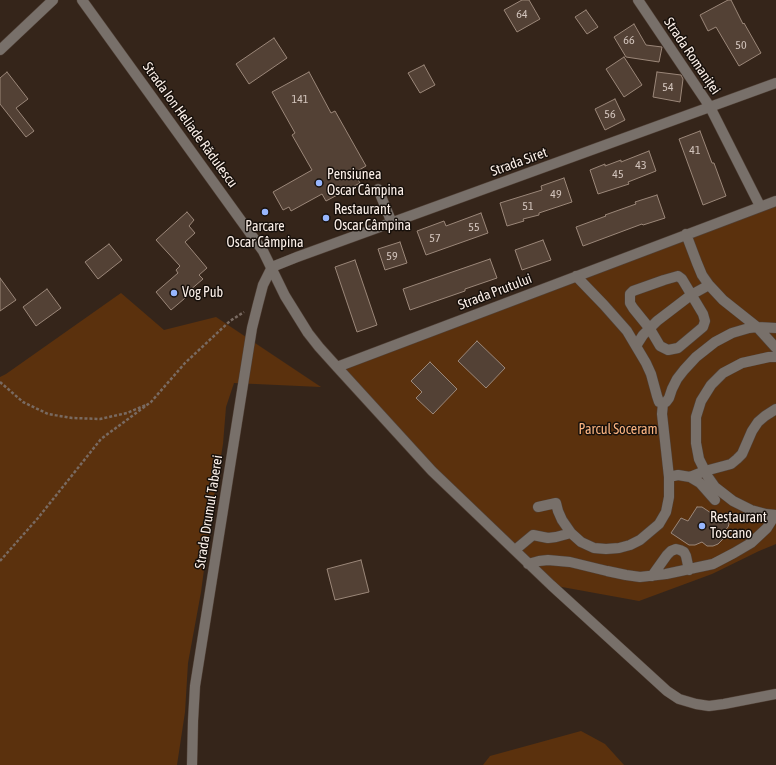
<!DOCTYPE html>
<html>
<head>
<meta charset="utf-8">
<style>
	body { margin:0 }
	canvas { display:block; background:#35251a }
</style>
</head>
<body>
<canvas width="776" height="765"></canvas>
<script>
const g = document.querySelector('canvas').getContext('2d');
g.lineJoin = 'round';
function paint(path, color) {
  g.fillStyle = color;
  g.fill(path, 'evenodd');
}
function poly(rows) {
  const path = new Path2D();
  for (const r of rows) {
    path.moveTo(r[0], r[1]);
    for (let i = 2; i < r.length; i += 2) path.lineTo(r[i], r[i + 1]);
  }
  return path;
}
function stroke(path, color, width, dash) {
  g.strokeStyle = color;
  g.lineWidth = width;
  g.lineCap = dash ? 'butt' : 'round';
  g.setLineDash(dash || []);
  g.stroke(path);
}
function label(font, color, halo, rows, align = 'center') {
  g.font = font + ' "Asap Condensed",sans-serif';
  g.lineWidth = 3;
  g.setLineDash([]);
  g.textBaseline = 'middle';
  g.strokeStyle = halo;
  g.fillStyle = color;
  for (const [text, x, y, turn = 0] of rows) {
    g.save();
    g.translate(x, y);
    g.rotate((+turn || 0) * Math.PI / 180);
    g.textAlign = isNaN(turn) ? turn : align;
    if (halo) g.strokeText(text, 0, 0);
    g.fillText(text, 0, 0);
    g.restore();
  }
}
paint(poly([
	[776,202,776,544,759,551,712,574,639,601,551,585,337,367],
	[121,293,164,330,216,317,321,387,234,383,226,407,223,444,212,509,201,592,188,663,185,712,177,765,0,765,0,377,6,374],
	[581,731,605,744,624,765,483,765,490,756]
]), '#5b310d');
const building = poly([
	[522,0,529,0,540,19,517,32,504,10,522,0],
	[728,0,731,0,743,24,744,23,761,53,739,66,716,27,708,31,700,15,728,0],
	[586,10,598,27,587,34,575,17,586,10],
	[634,24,646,45,662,47,659,62,626,57,614,37,634,24],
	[274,38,287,58,249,84,236,64,274,38],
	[624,57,642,85,624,97,606,69,624,57],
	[424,65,435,85,420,93,408,73,424,65],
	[7,72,28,99,16,108,34,131,26,137,0,104,0,78,7,72],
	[309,72,331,113,335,111,366,166,354,173,360,183,326,201,322,194,291,211,289,207,283,210,273,192,312,170,292,135,295,133,272,92,309,72],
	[657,72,681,75,683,79,680,102,653,97,657,72],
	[615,99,625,120,605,130,595,109,615,99],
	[700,131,712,163,714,163,726,196,703,205,679,139,700,131],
	[649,151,656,171,628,182,629,184,598,194,590,170,605,164,605,166,621,160,621,162,649,151],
	[564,178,572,202,539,213,539,215,523,219,524,221,507,226,500,203,542,190,541,186,564,178],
	[657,195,665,218,643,225,642,224,583,246,576,227,606,216,605,215,636,204,635,202,657,195],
	[187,212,194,220,189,226,195,233,185,242,207,268,199,275,203,279,189,291,191,293,171,310,156,292,178,273,176,270,180,266,156,240,187,212],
	[481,213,488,233,426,255,417,231,444,221,446,226,481,213],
	[543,240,551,260,522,270,515,250,543,240],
	[400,242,407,263,385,270,378,249,400,242],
	[109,244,122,260,98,279,85,262,109,244],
	[490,259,497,278,465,289,465,291,410,310,403,289,490,259],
	[355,260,377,325,357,332,335,267,355,260],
	[0,278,16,300,0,311,0,278],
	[47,289,61,308,36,326,23,307,47,289],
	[477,341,505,368,486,388,458,361,477,341],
	[430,362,457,389,433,414,416,398,422,392,411,381,430,362],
	[697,507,702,507,717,517,723,516,726,518,728,521,729,524,728,527,723,533,724,538,718,544,713,546,707,546,702,542,695,545,689,545,671,533,681,518,688,521,697,507],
	[361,560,369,592,335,600,327,569,361,560]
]);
paint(building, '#534135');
stroke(building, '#9b8779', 1);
const minor = poly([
	[82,0,263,251,285,296,308,333,319,347,337,367,432,471,551,585,667,691,679,699,696,704,709,706,724,704,776,694],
	[638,0,710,107,760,206],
	[0,50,53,0],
	[378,189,392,223],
	[686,234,697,263,702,275,709,285,723,300,757,327,776,328],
	[272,267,297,257,776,83],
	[576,276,604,305,627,331,646,363,651,374,657,396,659,402,663,403,666,402,669,398,672,389,677,379,684,370,696,357,715,342,732,333,749,328,757,327,776,348],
	[678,276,682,279,703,314,705,321,703,327,678,348,668,350,660,346,650,329,633,308,630,303,630,294,633,291,664,280,678,276],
	[636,346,643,335,657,321,691,295,709,285],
	[776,357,769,357,742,363,723,373,711,385,701,401,696,417,696,443,699,459,708,477,715,487,733,501,751,510,766,514,776,515],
	[337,367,776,201],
	[669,477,678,475,690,477,700,483,715,500],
	[690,477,705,471,731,464,737,459,742,454,752,431,758,422,765,416,776,409],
	[538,507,556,503,558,511,562,520,571,533],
	[515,550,533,535,548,538,556,537,571,533,581,542,594,548,606,549,619,548,630,545,640,540,659,524,666,512,669,497,669,477,662,414,663,403],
	[528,564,539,561,548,560,570,562,607,571,626,575,640,577,666,574,713,564,734,553,751,543,767,528,775,515],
	[652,576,667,555,671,551,676,549,680,550,684,552,686,556,689,570],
	[192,765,193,721,195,686,252,328,258,304,263,285,272,267]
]);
stroke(minor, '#514137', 11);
stroke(poly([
	[0,382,23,402,48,414,72,418,100,419,127,413,146,405],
	[0,561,38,518,101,439,151,402,185,363,230,321,244,312]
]), '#796a61', 2.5, [3, 2]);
stroke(minor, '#78706a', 10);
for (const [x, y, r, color] of [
	[319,183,4,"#97b6fd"],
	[265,212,4,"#97b6fd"],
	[326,218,4,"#97b6fd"],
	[174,293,4,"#97b6fd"],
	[702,526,4,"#97b6fd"]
]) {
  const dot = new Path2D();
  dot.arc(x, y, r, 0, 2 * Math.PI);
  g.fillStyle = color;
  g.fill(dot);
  stroke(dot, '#17100b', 1.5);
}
label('12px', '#d2c4bc', null, [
	["64",522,14],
	["66",629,40],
	["50",741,45],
	["54",668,87],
	["141",300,99],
	["56",610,114],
	["41",695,150],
	["43",641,165],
	["45",618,174],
	["49",556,194],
	["51",528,206],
	["55",474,227],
	["57",435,238],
	["59",392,256]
]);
label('14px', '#fcf0e9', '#17100b', [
	["Strada Romaniței",692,56,56],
	["Strada Ion Heliade Rădulescu",190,125,54],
	["Strada Siret",519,162,-20],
	["Strada Prutului",495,292,-21],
	["Strada Drumul Taberei",209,512,-81]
]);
label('14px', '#fcf0e9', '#17100b', [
	["Pensiunea",327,175],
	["Oscar Câmpina",327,191],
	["Restaurant",334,210],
	["Oscar Câmpina",334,226],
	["Parcare",265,227,"center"],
	["Oscar Câmpina",265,243,"center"],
	["Vog Pub",182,293],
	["Restaurant",710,518],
	["Toscano",710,534]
], 'left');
label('14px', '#fbb481', '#17100b', [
	["Parcul Soceram",618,430]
]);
</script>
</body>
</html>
